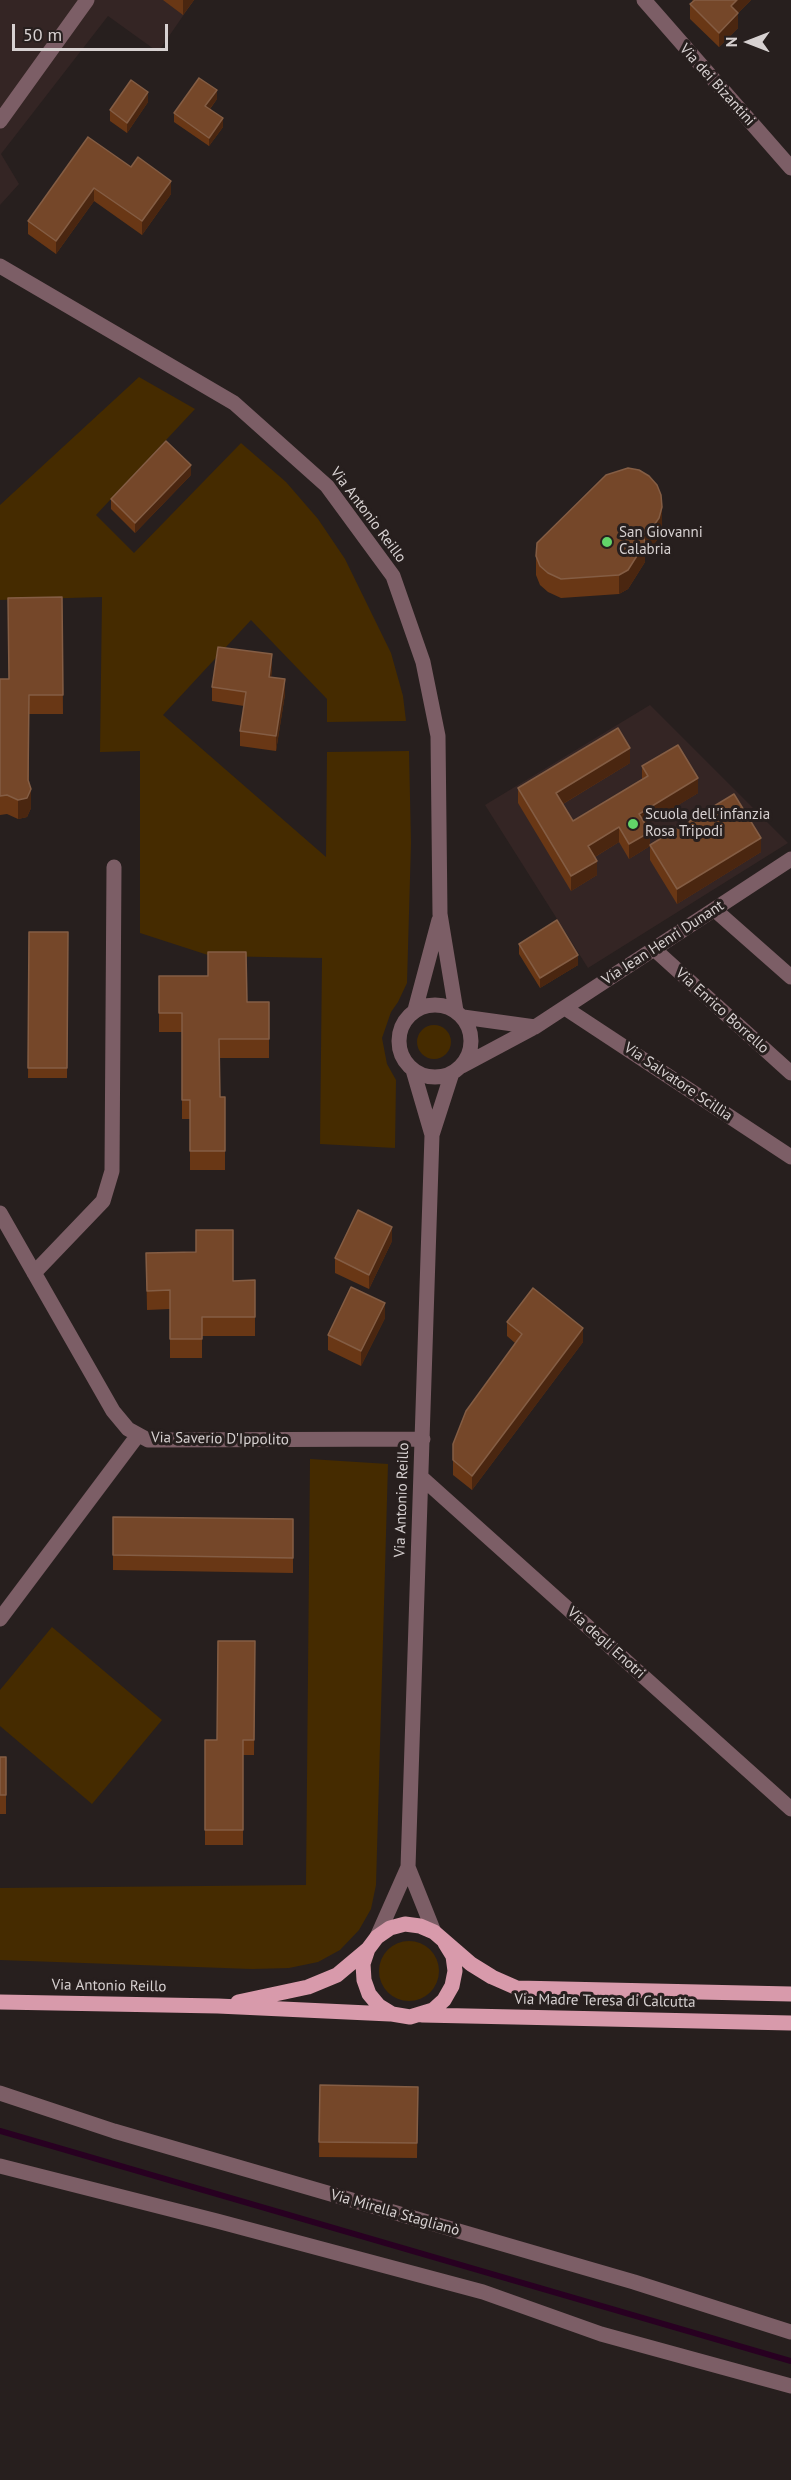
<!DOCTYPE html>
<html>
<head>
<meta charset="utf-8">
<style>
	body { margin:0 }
	#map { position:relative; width:791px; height:2480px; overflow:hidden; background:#271f1e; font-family:"PT Sans",sans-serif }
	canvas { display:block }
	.north { position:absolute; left:719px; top:12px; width:60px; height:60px; -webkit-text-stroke:4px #271f1e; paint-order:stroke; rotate:270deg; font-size:16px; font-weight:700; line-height:24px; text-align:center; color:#d7d1d1 }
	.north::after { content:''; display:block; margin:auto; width:21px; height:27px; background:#d7d1d1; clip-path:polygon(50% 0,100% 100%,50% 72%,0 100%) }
	.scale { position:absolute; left:12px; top:24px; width:156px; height:27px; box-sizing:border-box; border:3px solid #d7d1d1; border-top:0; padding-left:8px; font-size:18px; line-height:21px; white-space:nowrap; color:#d7d1d1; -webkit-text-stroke:4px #271f1e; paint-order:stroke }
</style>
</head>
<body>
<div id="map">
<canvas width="791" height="2480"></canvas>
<div class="north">N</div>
<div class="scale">50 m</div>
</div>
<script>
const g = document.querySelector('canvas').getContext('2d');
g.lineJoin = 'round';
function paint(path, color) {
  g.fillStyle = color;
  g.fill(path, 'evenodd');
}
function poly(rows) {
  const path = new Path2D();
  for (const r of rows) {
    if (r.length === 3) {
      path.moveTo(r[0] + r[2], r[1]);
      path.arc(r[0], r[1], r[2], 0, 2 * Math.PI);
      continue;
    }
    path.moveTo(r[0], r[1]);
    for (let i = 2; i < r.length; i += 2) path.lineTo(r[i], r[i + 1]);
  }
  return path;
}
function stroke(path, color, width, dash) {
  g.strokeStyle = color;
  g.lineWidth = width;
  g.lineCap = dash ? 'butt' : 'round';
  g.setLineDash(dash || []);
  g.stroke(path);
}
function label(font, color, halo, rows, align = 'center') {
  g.font = font + ' "PT Sans",sans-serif';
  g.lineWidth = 6;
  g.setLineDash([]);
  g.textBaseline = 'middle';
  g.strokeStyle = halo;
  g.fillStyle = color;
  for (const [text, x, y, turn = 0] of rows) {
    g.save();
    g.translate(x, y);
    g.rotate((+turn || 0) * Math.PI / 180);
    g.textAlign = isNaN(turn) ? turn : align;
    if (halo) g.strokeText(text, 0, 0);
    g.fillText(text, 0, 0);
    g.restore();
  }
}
paint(poly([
	[0,0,194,0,158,52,108,16,1,154,19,184,0,205],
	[650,705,788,843,588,968,485,805]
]), '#342524');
paint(poly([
	[139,377,195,409,96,515,134,553,241,443,286,482,318,519,345,559,391,653,403,696,406,721,327,722,327,699,251,620,163,715,326,857,327,752,409,751,411,843,407,983,398,1002,391,1012,382,1038,387,1064,396,1080,395,1148,320,1144,322,958,211,956,140,933,140,751,100,752,102,597,0,600,0,505],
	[434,1042,17],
	[310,1459,388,1464,376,1885,371,1909,359,1930,340,1950,318,1962,289,1968,252,1969,0,1960,0,1888,306,1885],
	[52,1627,162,1720,92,1804,0,1726,0,1690],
	[409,1971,30]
]), '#452b00');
stroke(poly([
	[0,2131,791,2361]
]), '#280021', 6);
stroke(poly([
	[644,0,791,168],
	[0,121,87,0],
	[0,266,234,403,327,486,393,576,423,662,438,736,440,914,456,1011],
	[715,910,791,977],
	[654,949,791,1073],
	[435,1041,36],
	[565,1008,791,1157],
	[415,1010,439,920],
	[463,1017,535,1027],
	[462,1066,535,1027,791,859],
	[432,1135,452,1073],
	[0,1213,113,1411,128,1429,148,1440,423,1439],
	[34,1273,103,1201,112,1171,114,867],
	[421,1477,791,1809],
	[0,1619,138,1435],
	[408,1867,434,1932],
	[377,1937,408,1867,432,1135,413,1070],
	[0,2093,114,2131,634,2282,791,2332],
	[0,2166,217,2221,483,2292,601,2334,791,2386]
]), '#7c5e66', 15);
stroke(poly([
	[445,1943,453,1956,455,1971,452,1986,444,2000,433,2010,410,2017,392,2014,379,2006,369,1994,364,1980,363,1964,368,1949,377,1937,390,1928,405,1924,420,1926,434,1932,471,1964,492,1977,517,1988,791,1994],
	[0,2002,218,2006,390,2014],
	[238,2002,308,1987,337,1975,368,1949],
	[422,2015,791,2023]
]), '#d89aab', 15);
paint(poly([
	[163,0,194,0,183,15],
	[692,0,751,0,738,13,738,28,719,47,690,19,690,4,693,1],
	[217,99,210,109,223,127,209,146,174,122,174,113],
	[148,102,127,133,110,121,110,110],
	[131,167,171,194,142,235,94,201,56,254,28,234,28,221],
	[191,475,135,533,111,509,111,499],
	[662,526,659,537,652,547,645,552,645,562,628,589,619,594,561,598,548,592,540,585,536,575,536,556],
	[62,597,63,714,29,714,29,780,31,808,27,817,18,819,7,814,0,815,0,679,9,679],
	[272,669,271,677,285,694,276,751,240,746,240,731,244,706,212,701,212,687],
	[630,763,563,804,573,821,642,779,642,766,698,793,645,825,650,846,629,859,619,842,595,857,597,875,571,891,518,803,518,788],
	[650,845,761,852,677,904,650,860],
	[29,932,68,932,67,1078,28,1078],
	[519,944,578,965,540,988,519,954],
	[159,976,247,1002,269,1002,269,1058,219,1058,220,1097,225,1097,225,1170,190,1170,190,1119,182,1119,182,1032,159,1032],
	[392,1241,369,1289,335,1273,335,1258],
	[146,1253,233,1281,255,1280,255,1336,202,1336,202,1358,170,1358,170,1309,147,1310],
	[385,1318,361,1366,328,1350,328,1335],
	[507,1322,583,1342,472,1490,453,1475,453,1444,515,1343,507,1336],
	[113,1517,293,1519,293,1573,113,1570],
	[255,1641,254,1755,243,1755,243,1845,205,1845,205,1740,217,1740],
	[0,1757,6,1757,6,1814,0,1814],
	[320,2085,418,2087,417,2158,319,2157]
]), '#693715');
paint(poly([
	[183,0,194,0,183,15],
	[737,0,751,0,738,13,738,28,719,47,719,33,731,6],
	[217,90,217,99,205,115,205,106],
	[148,92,148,102,127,133,127,123],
	[223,118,223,127,209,146,209,138],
	[171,181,171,194,142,235,142,221],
	[94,188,94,201,56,254,56,241],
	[191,465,191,475,135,533,135,523],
	[662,507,662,526,659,537,652,547,645,552,645,562,628,589,619,594,619,575,643,535],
	[272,654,272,669,269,692,269,677],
	[285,679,285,694,276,751,276,736],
	[630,748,630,763,556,808,556,793],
	[698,778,698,793,639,829,639,814],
	[31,789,31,808,27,817,18,819,18,800,28,795],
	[619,827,619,842,588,861,588,846],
	[650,832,650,846,629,859,629,844],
	[761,838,761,852,677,904,677,889],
	[597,861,597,875,571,891,571,876],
	[578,955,578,965,540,988,540,978],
	[392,1227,392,1241,369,1289,369,1275],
	[385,1303,385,1318,361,1366,361,1351],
	[583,1328,583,1342,472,1490,472,1476]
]), '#4a2610');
const building = poly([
	[695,0,737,0,731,6,738,13,719,33,690,4,695,0],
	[199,78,217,90,205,106,223,118,209,138,174,113,199,78],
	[131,80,148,92,127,123,110,110,131,80],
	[88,137,131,167,138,157,171,181,142,221,94,188,56,241,28,221,88,137],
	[166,441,191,465,135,523,111,499,166,441],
	[628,468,639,470,649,476,657,485,661,495,662,507,659,518,652,528,643,535,645,543,628,570,619,575,561,579,548,573,540,566,536,556,537,543,606,475,628,468],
	[62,597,63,695,29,695,28,780,31,789,27,798,18,800,7,795,0,796,0,679,9,679,8,598,62,597],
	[218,647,272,654,269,677,285,679,276,736,240,731,246,692,212,687,218,647],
	[618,728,630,748,556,793,573,821,648,776,642,766,678,745,698,778,639,814,650,832,629,844,619,827,588,846,597,861,571,876,518,788,618,728],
	[734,794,761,838,677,889,650,845,734,794],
	[557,920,578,955,540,978,519,944,557,920],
	[29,932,68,932,67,1068,28,1068,29,932],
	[208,952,246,952,247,1002,269,1002,269,1039,219,1039,220,1097,225,1097,225,1151,190,1151,190,1100,182,1100,182,1013,159,1013,159,976,208,976,208,952],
	[358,1210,392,1227,369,1275,335,1258,358,1210],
	[196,1230,233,1230,233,1281,255,1280,255,1317,202,1317,202,1339,170,1339,170,1290,147,1291,146,1253,196,1252,196,1230],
	[351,1287,385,1303,361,1351,328,1335,351,1287],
	[533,1288,583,1328,472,1476,453,1460,453,1444,466,1411,522,1334,507,1322,533,1288],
	[113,1517,293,1519,293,1558,113,1555,113,1517],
	[218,1641,255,1641,254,1740,243,1740,243,1830,205,1830,205,1740,217,1740,218,1641],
	[0,1757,6,1757,6,1795,0,1795,0,1757],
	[320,2085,418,2087,417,2143,319,2142,320,2085]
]);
paint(building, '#754729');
stroke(building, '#845d44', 1.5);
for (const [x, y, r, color] of [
	[607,542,6,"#62d469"],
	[633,824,6,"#62d469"]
]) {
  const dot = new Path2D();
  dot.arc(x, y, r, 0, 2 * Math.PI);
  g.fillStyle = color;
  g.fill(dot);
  stroke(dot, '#271f1e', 2);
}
label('15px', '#d7d1d1', '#271f1e', [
	["Via dei Bizantini",717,85,48],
	["Via Antonio Reillo",368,515,53],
	["Via Jean Henri Dunant",663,943,-33],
	["Via Enrico Borrello",722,1011,42],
	["Via Salvatore Scillìa",678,1082,34],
	["Via Saverio D'Ippolito",220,1439,1],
	["Via Antonio Reillo",402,1500,-88],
	["Via degli Enotri",606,1643,42],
	["Via Antonio Reillo",109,1986,1],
	["Via Madre Teresa di Calcutta",605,2001,1],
	["Via Mirella Staglianò",395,2213,16]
]);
label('15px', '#d7d1d1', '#271f1e', [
	["San Giovanni",619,533],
	["Calabria",619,550],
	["Scuola dell'infanzia",645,815],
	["Rosa Tripodi",645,832]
], 'left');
</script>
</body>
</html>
